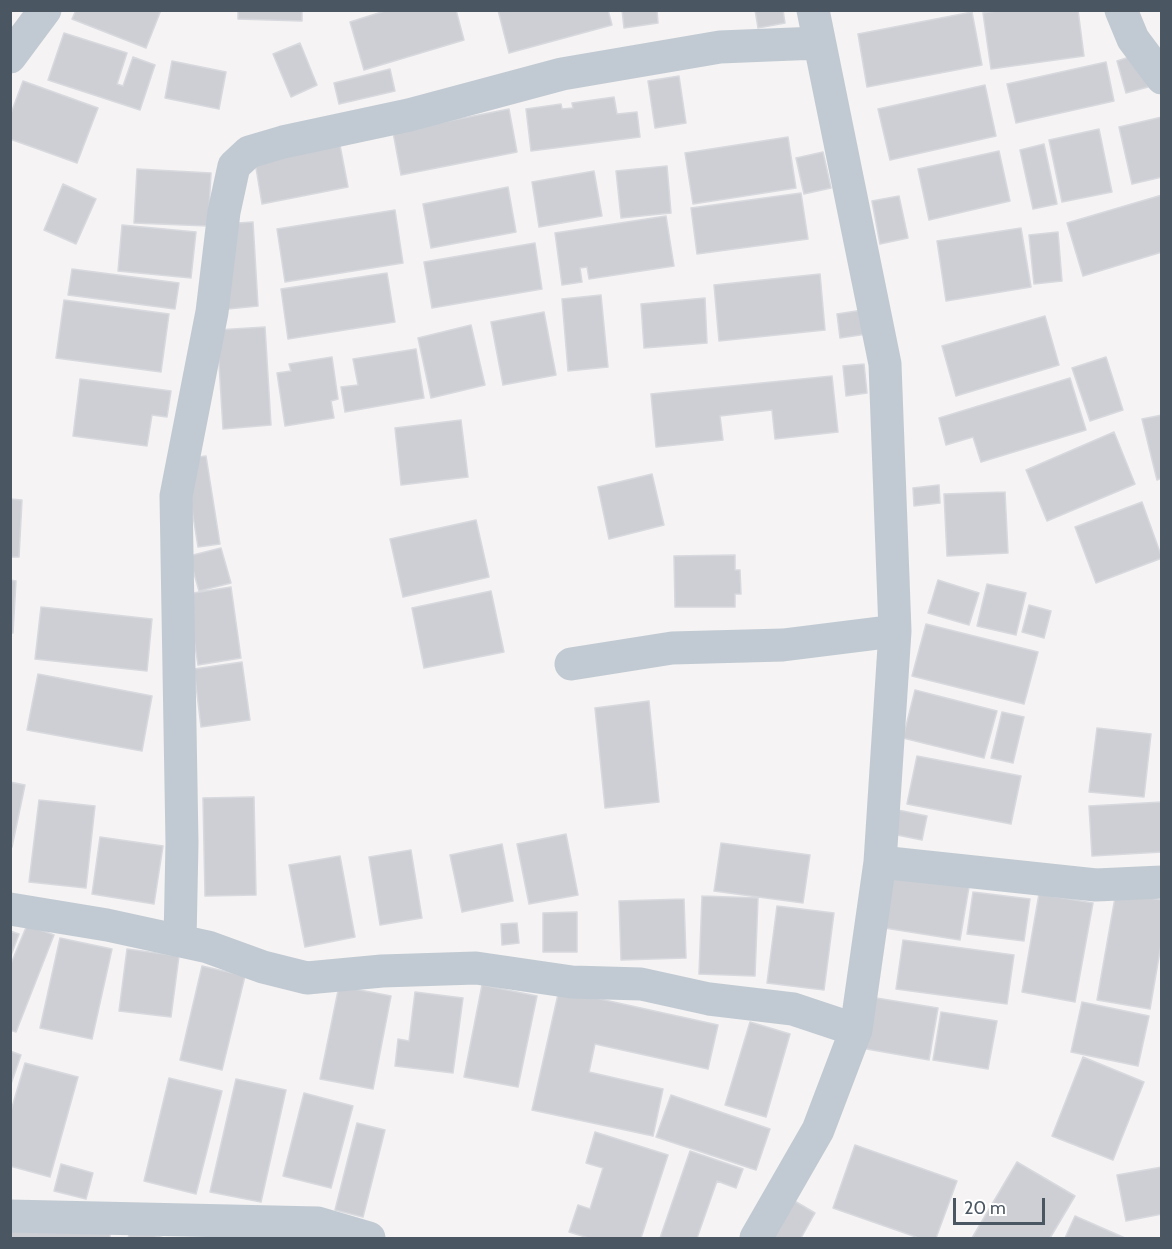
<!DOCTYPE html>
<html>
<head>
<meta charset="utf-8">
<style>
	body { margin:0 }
	#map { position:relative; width:1172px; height:1249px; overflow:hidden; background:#f5f3f3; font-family:Cabin,sans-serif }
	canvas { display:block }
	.frame { position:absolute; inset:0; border:12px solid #4a5661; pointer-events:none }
	.scale { position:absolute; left:953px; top:1198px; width:92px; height:27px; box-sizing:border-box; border:3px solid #4a5661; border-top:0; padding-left:8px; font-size:18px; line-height:21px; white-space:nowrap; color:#4a5661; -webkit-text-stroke:4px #fff; paint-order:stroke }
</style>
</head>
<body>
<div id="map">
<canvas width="1172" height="1249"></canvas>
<div class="frame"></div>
<div class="scale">20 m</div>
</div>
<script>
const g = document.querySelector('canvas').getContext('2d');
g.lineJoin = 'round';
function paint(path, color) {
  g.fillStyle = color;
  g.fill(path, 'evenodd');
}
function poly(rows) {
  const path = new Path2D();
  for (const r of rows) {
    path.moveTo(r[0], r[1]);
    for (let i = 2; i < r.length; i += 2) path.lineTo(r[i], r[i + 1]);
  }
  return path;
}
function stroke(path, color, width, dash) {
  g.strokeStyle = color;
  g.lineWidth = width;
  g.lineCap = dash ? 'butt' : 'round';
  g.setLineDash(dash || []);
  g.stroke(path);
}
const building = poly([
	[76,10,161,10,146,48,72,19,76,10],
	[238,10,302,10,302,21,238,19,238,10],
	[388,10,456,10,464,40,364,70,350,22,388,10],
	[498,10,608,10,612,25,509,53,498,10],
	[622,10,657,10,658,23,624,28,622,10],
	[755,10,783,10,785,23,758,28,755,10],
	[1002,10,1078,10,1084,56,991,69,983,13,1002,10],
	[972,12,982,65,867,87,858,34,972,12],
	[64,33,127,53,117,84,123,86,133,57,155,65,140,110,48,80,64,33],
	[300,43,317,85,291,97,273,54,300,43],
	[1139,54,1148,87,1126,93,1117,61,1139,54],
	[172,61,226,72,219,109,165,98,172,61],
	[1106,62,1114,101,1016,123,1007,84,1106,62],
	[390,69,395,91,339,104,334,83,390,69],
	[679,76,686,123,655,128,648,81,679,76],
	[23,81,98,108,77,163,10,139,10,116,23,81],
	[985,85,996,136,890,160,878,109,985,85],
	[614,97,617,114,637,112,640,137,531,151,526,109,561,104,562,109,573,108,572,103,614,97],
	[509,109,517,152,401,175,393,132,509,109],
	[1162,117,1162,177,1132,184,1119,127,1162,117],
	[1099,129,1112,192,1062,202,1049,140,1099,129],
	[788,137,796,188,693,204,685,153,788,137],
	[339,140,348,187,262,204,254,156,339,140],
	[1044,144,1057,204,1033,209,1020,150,1044,144],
	[999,151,1010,201,929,220,918,169,999,151],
	[823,152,831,188,804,194,796,158,823,152],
	[667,166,671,213,621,218,616,171,667,166],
	[137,169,211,173,208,226,134,223,137,169],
	[594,171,602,216,539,227,532,182,594,171],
	[63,184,96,199,76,244,44,230,63,184],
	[508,187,516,232,431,248,423,204,508,187],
	[801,193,808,239,697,254,691,208,801,193],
	[1162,195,1162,252,1083,276,1067,223,1162,195],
	[899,196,908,238,880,244,872,201,899,196],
	[395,210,403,263,285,282,277,229,395,210],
	[666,216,674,266,589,279,587,267,580,268,582,282,562,285,555,233,666,216],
	[253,222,258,306,228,309,223,224,253,222],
	[122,225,196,232,191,278,118,271,122,225],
	[1021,228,1031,287,946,301,937,241,1021,228],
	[1058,232,1062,281,1034,284,1029,235,1058,232],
	[535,243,542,289,432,308,424,262,535,243],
	[72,269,179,283,175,309,68,295,72,269],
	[387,273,395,322,288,339,281,289,387,273],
	[820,274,825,330,719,341,714,285,820,274],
	[601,295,608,367,568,371,562,299,601,295],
	[705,298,707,343,644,348,641,304,705,298],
	[64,300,169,314,161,372,56,358,64,300],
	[863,310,867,334,840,338,837,314,863,310],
	[544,312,556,375,503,385,491,322,544,312],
	[1045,316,1059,365,956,396,942,346,1045,316],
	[471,325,485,385,431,398,418,338,471,325],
	[265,327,271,425,223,429,217,330,265,327],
	[416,349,424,398,345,412,341,387,358,385,353,359,416,349],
	[332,357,338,399,331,401,334,418,285,426,277,373,291,371,289,364,332,357],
	[1106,357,1123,410,1090,421,1072,368,1106,357],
	[864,364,867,393,846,396,843,366,864,364],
	[832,376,838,432,775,439,772,410,720,416,723,440,656,447,651,394,832,376],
	[1070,378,1086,430,981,462,973,437,946,445,939,418,1070,378],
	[80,379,171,391,167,417,152,415,147,446,73,436,80,379],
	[1162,415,1162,478,1157,480,1142,419,1162,415],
	[461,420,468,477,401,485,395,428,461,420],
	[1114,432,1135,484,1047,521,1026,470,1114,432],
	[206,456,220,544,198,547,184,459,206,456],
	[652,474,664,525,609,539,598,487,652,474],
	[939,485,940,503,914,506,913,488,939,485],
	[1005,492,1008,553,947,556,944,494,1005,492],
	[10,499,22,500,19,557,10,557,10,499],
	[1142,502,1162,558,1096,583,1075,527,1142,502],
	[476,520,489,577,403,597,390,539,476,520],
	[221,548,231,583,199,591,189,556,221,548],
	[735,555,735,570,740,570,741,594,735,594,735,607,675,607,674,556,735,555],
	[10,580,16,581,13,633,10,633,10,580],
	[938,580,979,593,969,625,928,613,938,580],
	[987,584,1026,593,1016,635,977,626,987,584],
	[231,587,241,658,198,665,187,594,231,587],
	[491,591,504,652,424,668,412,608,491,591],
	[1029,605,1051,611,1044,638,1022,632,1029,605],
	[41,607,152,619,147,671,35,659,41,607],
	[926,624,1038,652,1024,704,912,676,926,624],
	[242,662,250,720,201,727,194,669,242,662],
	[38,674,152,696,142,751,27,730,38,674],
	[915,690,997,711,984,758,903,738,915,690],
	[649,701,659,802,605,808,595,708,649,701],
	[1002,712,1024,717,1013,763,991,758,1002,712],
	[1097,728,1151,734,1144,797,1089,792,1097,728],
	[917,756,1021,776,1011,824,907,804,917,756],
	[10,782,25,785,12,847,10,847,10,782],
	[254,797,256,895,205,896,203,798,254,797],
	[39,800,95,806,86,888,29,882,39,800],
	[1162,802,1162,852,1092,856,1089,806,1162,802],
	[898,810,927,816,922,840,892,834,898,810],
	[566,834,578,895,529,904,517,844,566,834],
	[100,837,163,846,154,904,92,894,100,837],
	[721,843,810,855,803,903,714,891,721,843],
	[502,844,513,901,462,912,450,855,502,844],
	[411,850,422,918,380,925,369,857,411,850],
	[340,856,355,937,305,947,289,865,340,856],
	[895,868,970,881,960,940,885,928,895,868],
	[973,892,1030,899,1024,941,967,934,973,892],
	[1116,892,1162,900,1162,939,1150,1009,1097,1000,1116,892],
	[1039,894,1093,903,1075,1002,1022,992,1039,894],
	[702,896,758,898,755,976,699,974,702,896],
	[684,899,686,958,621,960,619,901,684,899],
	[777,906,834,913,824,990,767,983,777,906],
	[577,912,577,952,543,952,543,913,577,912],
	[517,923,519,943,502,945,501,924,517,923],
	[27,925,54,935,16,1032,10,1030,10,966,27,925],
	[10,931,19,934,10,958,10,931],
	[60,938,112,949,92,1039,40,1028,60,938],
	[903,940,1014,955,1007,1004,896,989,903,940],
	[127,949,179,956,171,1017,119,1011,127,949],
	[202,966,245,976,222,1070,180,1060,202,966],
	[482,985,537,996,518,1087,464,1077,482,985],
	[339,986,391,996,373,1089,320,1079,339,986],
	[559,990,718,1025,708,1069,595,1044,589,1072,663,1089,653,1136,532,1110,559,990],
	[415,992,463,998,453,1073,395,1066,398,1039,409,1041,415,992],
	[870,997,938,1008,929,1060,861,1048,870,997],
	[1082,1002,1149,1016,1138,1066,1071,1052,1082,1002],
	[941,1012,997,1021,988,1069,933,1060,941,1012],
	[750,1022,790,1034,766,1117,725,1105,750,1022],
	[10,1051,21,1055,10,1087,10,1051],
	[1083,1057,1144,1082,1113,1160,1052,1136,1083,1057],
	[25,1063,78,1077,50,1177,10,1166,10,1114,25,1063],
	[169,1078,222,1091,196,1194,144,1181,169,1078],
	[236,1079,286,1090,261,1202,210,1192,236,1079],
	[304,1093,353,1106,331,1188,283,1176,304,1093],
	[671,1095,770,1129,756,1170,656,1137,671,1095],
	[357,1123,385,1130,363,1217,335,1210,357,1123],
	[595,1132,668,1155,641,1238,589,1238,569,1232,578,1205,590,1209,603,1168,586,1163,595,1132],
	[855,1145,957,1181,936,1238,919,1238,833,1208,855,1145],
	[690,1151,743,1169,736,1188,717,1181,697,1238,699,1238,660,1238,690,1151],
	[1017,1162,1075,1196,1050,1238,972,1238,1017,1162],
	[61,1164,93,1173,86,1199,54,1191,61,1164],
	[1162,1167,1162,1214,1126,1221,1117,1175,1162,1167],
	[786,1196,815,1213,801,1238,762,1238,786,1196],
	[1075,1216,1125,1238,1065,1238,1075,1216],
	[10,1227,110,1231,110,1238,10,1238,10,1227],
	[131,1229,164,1238,128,1238,131,1229]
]);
paint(building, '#cdcfd5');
stroke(building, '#d7d9de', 1.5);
stroke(poly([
	[1121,10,1133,39,1162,78],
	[10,57,45,10],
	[571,664,672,648,783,645,895,631],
	[880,862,1096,885,1162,882],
	[10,909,107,925,208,947,263,967,307,978,382,971,476,968,572,982,641,984,709,999,793,1009,856,1030],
	[180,941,182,843,176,496,212,312,224,212,234,166,249,152,283,142,409,115,562,74,720,47,818,43],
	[10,1216,318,1223,369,1238],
	[756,1238,818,1130,856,1030,880,862,895,631,885,364,813,10]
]), '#c1cad2', 33);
</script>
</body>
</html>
